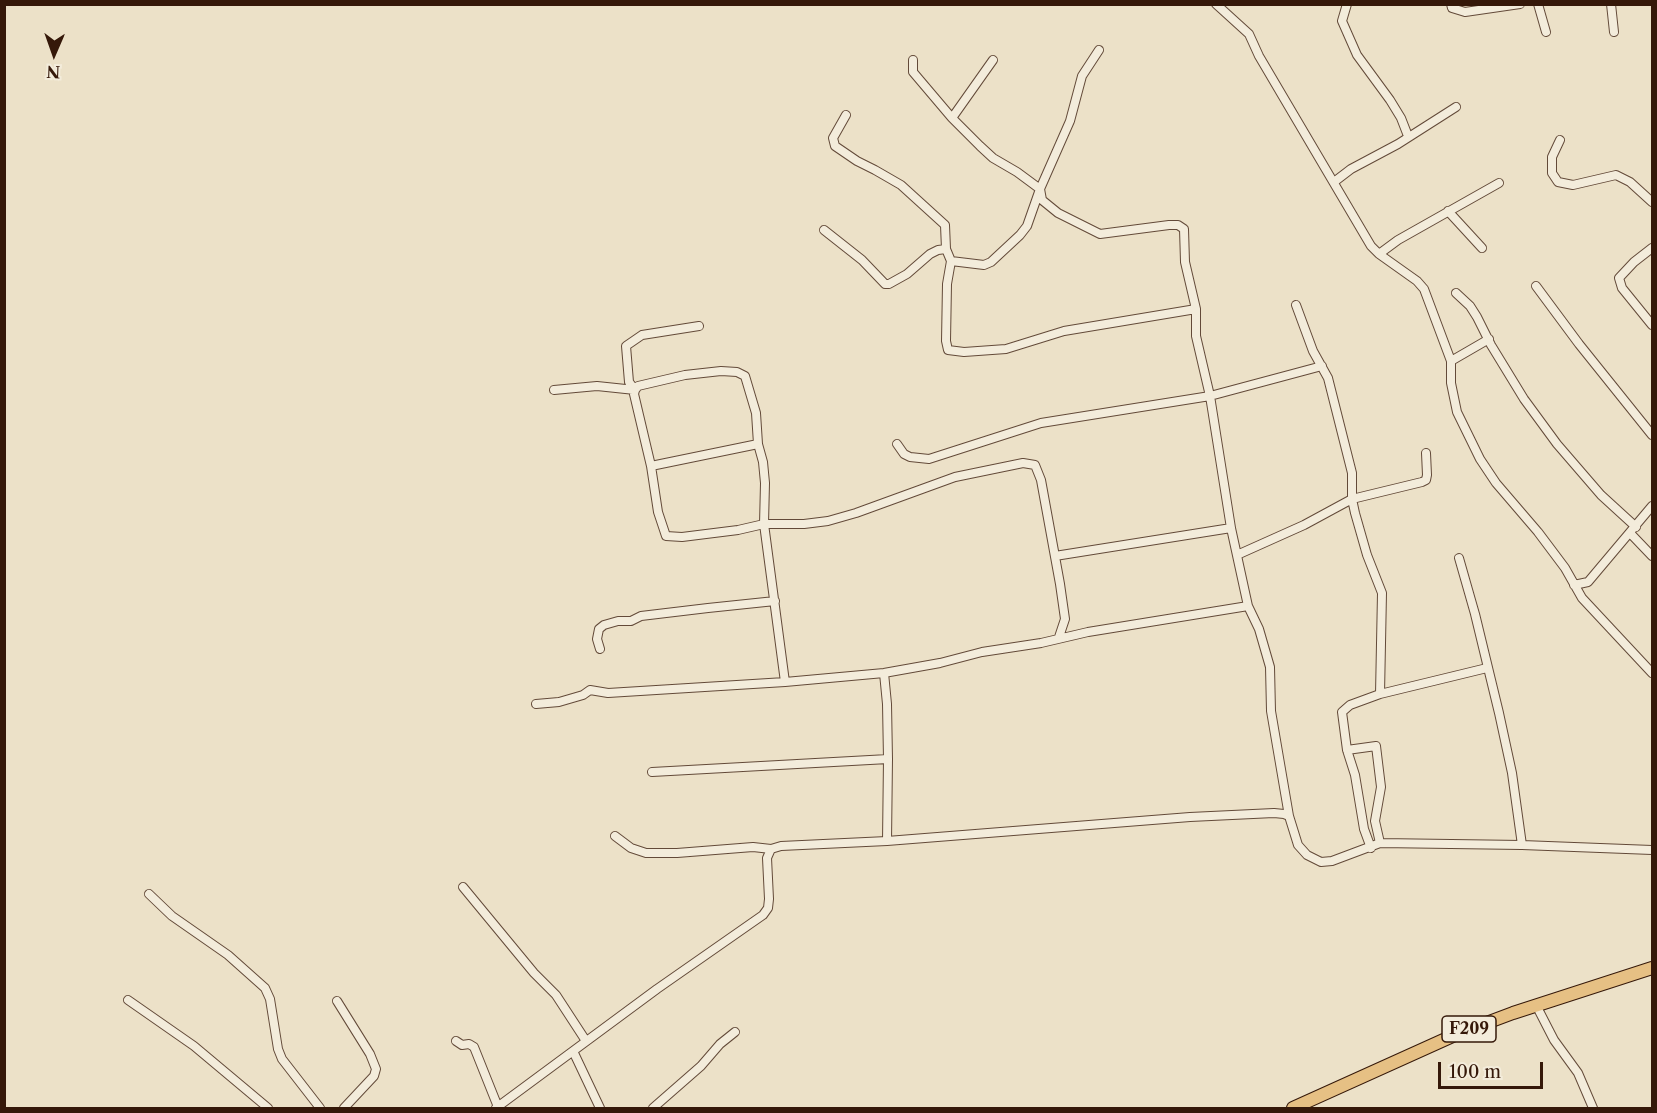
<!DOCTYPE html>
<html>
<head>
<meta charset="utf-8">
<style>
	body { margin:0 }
	#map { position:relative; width:1657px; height:1113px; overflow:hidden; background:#ece1c8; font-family:"Libre Caslon Text",serif }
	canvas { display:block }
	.frame { position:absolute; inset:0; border:6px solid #351809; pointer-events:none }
	.north { position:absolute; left:24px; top:24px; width:60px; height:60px; -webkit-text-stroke:4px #f3ecdb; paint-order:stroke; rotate:182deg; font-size:16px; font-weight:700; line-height:24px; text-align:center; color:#351809 }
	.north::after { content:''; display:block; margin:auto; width:21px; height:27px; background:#351809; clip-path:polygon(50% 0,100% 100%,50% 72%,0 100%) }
	.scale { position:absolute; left:1438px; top:1062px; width:105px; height:27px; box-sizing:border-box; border:3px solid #351809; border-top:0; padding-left:8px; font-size:18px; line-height:21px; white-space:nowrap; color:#351809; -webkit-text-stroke:4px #f3ecdb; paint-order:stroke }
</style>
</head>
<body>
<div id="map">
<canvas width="1657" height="1113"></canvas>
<div class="frame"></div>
<div class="north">N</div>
<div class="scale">100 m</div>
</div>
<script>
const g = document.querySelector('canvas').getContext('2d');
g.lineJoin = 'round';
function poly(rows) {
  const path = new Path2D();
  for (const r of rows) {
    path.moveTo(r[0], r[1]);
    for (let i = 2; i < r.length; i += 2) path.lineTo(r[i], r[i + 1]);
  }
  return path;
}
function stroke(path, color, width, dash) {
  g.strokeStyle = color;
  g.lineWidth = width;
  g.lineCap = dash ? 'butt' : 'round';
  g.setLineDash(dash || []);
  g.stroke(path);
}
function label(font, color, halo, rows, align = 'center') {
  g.font = font + ' "Libre Caslon Text",serif';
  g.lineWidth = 4.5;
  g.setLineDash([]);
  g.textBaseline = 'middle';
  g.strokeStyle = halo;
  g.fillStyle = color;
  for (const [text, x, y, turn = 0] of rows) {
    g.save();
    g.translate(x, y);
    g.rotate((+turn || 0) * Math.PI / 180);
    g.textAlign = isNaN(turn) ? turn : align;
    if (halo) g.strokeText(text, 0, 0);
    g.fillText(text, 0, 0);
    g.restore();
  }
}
const minor = poly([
	[1216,4,1249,34,1259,56,1371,246,1379,254,1417,281,1424,289,1451,361,1451,383,1457,412,1480,459,1496,483,1538,532,1565,568,1582,598,1652,673],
	[1347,4,1342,21,1357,55,1390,100,1401,118,1408,136],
	[1451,4,1452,8,1465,12,1520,4],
	[1538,4,1546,32],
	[1611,4,1614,32],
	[913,60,913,72,952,118],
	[993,60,952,118,980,146,993,158,1017,172,1040,189,1042,200,1058,213,1100,234,1169,225,1178,225,1184,229,1185,262,1196,309,1196,336,1210,396,1231,528,1248,606,1259,629,1270,667,1271,711,1289,816],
	[846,115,833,138,835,146,857,161,875,170,901,185,945,225,946,249,951,261,947,284,946,341,948,350,964,352,1006,349,1064,331,1196,309],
	[1560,140,1552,157,1552,173,1558,182,1573,185,1616,175,1630,182,1652,202],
	[1334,182,1351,169,1398,144,1456,107],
	[1448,211,1482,248],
	[824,230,862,260,885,284,889,284,907,274,930,254,938,250,946,249],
	[1652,248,1634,262,1619,278,1622,288,1652,325],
	[1379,254,1398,240,1499,183],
	[951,261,984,265,991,262,1020,235,1027,226,1040,189,1070,121,1082,76,1099,50],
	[1536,286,1579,344,1652,435],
	[1456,293,1470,306,1477,317,1491,345,1524,399,1557,444,1601,495,1636,527],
	[1296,305,1313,351,1328,378,1352,473,1352,499,1355,513,1367,555,1382,593,1380,694,1350,705,1342,712,1347,750,1376,746,1381,787,1375,821,1380,843],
	[699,326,642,335,626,346,629,382,635,390,634,394,651,466,658,512,666,536,682,537,738,530,764,524,804,524,828,521,856,513,955,477,1023,463,1035,465,1041,480,1060,584,1065,619,1059,637],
	[1451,361,1489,339],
	[554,390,597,386,635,390,638,386,685,375,721,371,737,372,745,376,756,413,758,444,763,462,765,483,764,524,785,682],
	[897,444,904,454,910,457,929,459,1041,423,1210,396,1322,366],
	[651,466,758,444],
	[1630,533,1652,556],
	[1237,555,1304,525,1352,499,1422,482,1426,480,1427,475,1426,453],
	[1055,556,1231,528],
	[1459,558,1475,614,1499,713,1512,773,1522,845],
	[1574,585,1588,582,1652,506],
	[600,649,597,639,599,629,604,625,618,621,631,621,641,616,708,608,775,601],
	[884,673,887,704,888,759,887,841],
	[1380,694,1487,668],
	[536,704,559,702,583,695,590,690,608,693,785,682,884,673,940,663,982,652,1041,643,1088,632,1248,606],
	[1347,750,1355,775,1364,829,1371,848],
	[652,772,888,759],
	[615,836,631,848,646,853,677,853,753,847,771,849],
	[463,887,534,973,556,995,586,1041],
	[149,894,172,916,228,955,265,988,270,999,278,1049,282,1059,320,1108],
	[128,1000,194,1046,268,1108],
	[337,1001,370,1054,376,1069,374,1076,344,1108],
	[1536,1005,1554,1040,1578,1073,1593,1108],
	[456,1041,462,1045,469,1044,474,1047,498,1107],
	[573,1051,600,1108],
	[496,1108,657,989,763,915,768,908,769,899,767,858,771,849,781,846,887,841,1190,817,1274,813,1284,814,1289,816,1298,845,1307,855,1321,862,1332,861,1380,843,1522,845,1652,850],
	[653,1108,701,1066,720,1044,735,1032]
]);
const primary = poly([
	[1293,1108,1457,1034,1513,1013,1652,968]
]);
stroke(minor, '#634a39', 10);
stroke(primary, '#351809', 14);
stroke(minor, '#f3ecdb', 8);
stroke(primary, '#e6c084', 12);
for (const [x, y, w] of [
	[1469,1029,54]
]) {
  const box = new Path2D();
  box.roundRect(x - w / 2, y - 13, w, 26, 4.5);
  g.fillStyle = '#f3ecdb';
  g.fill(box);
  stroke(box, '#351809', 1.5);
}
label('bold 16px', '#351809', null, [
	["F209",1469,1029]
]);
</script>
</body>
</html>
